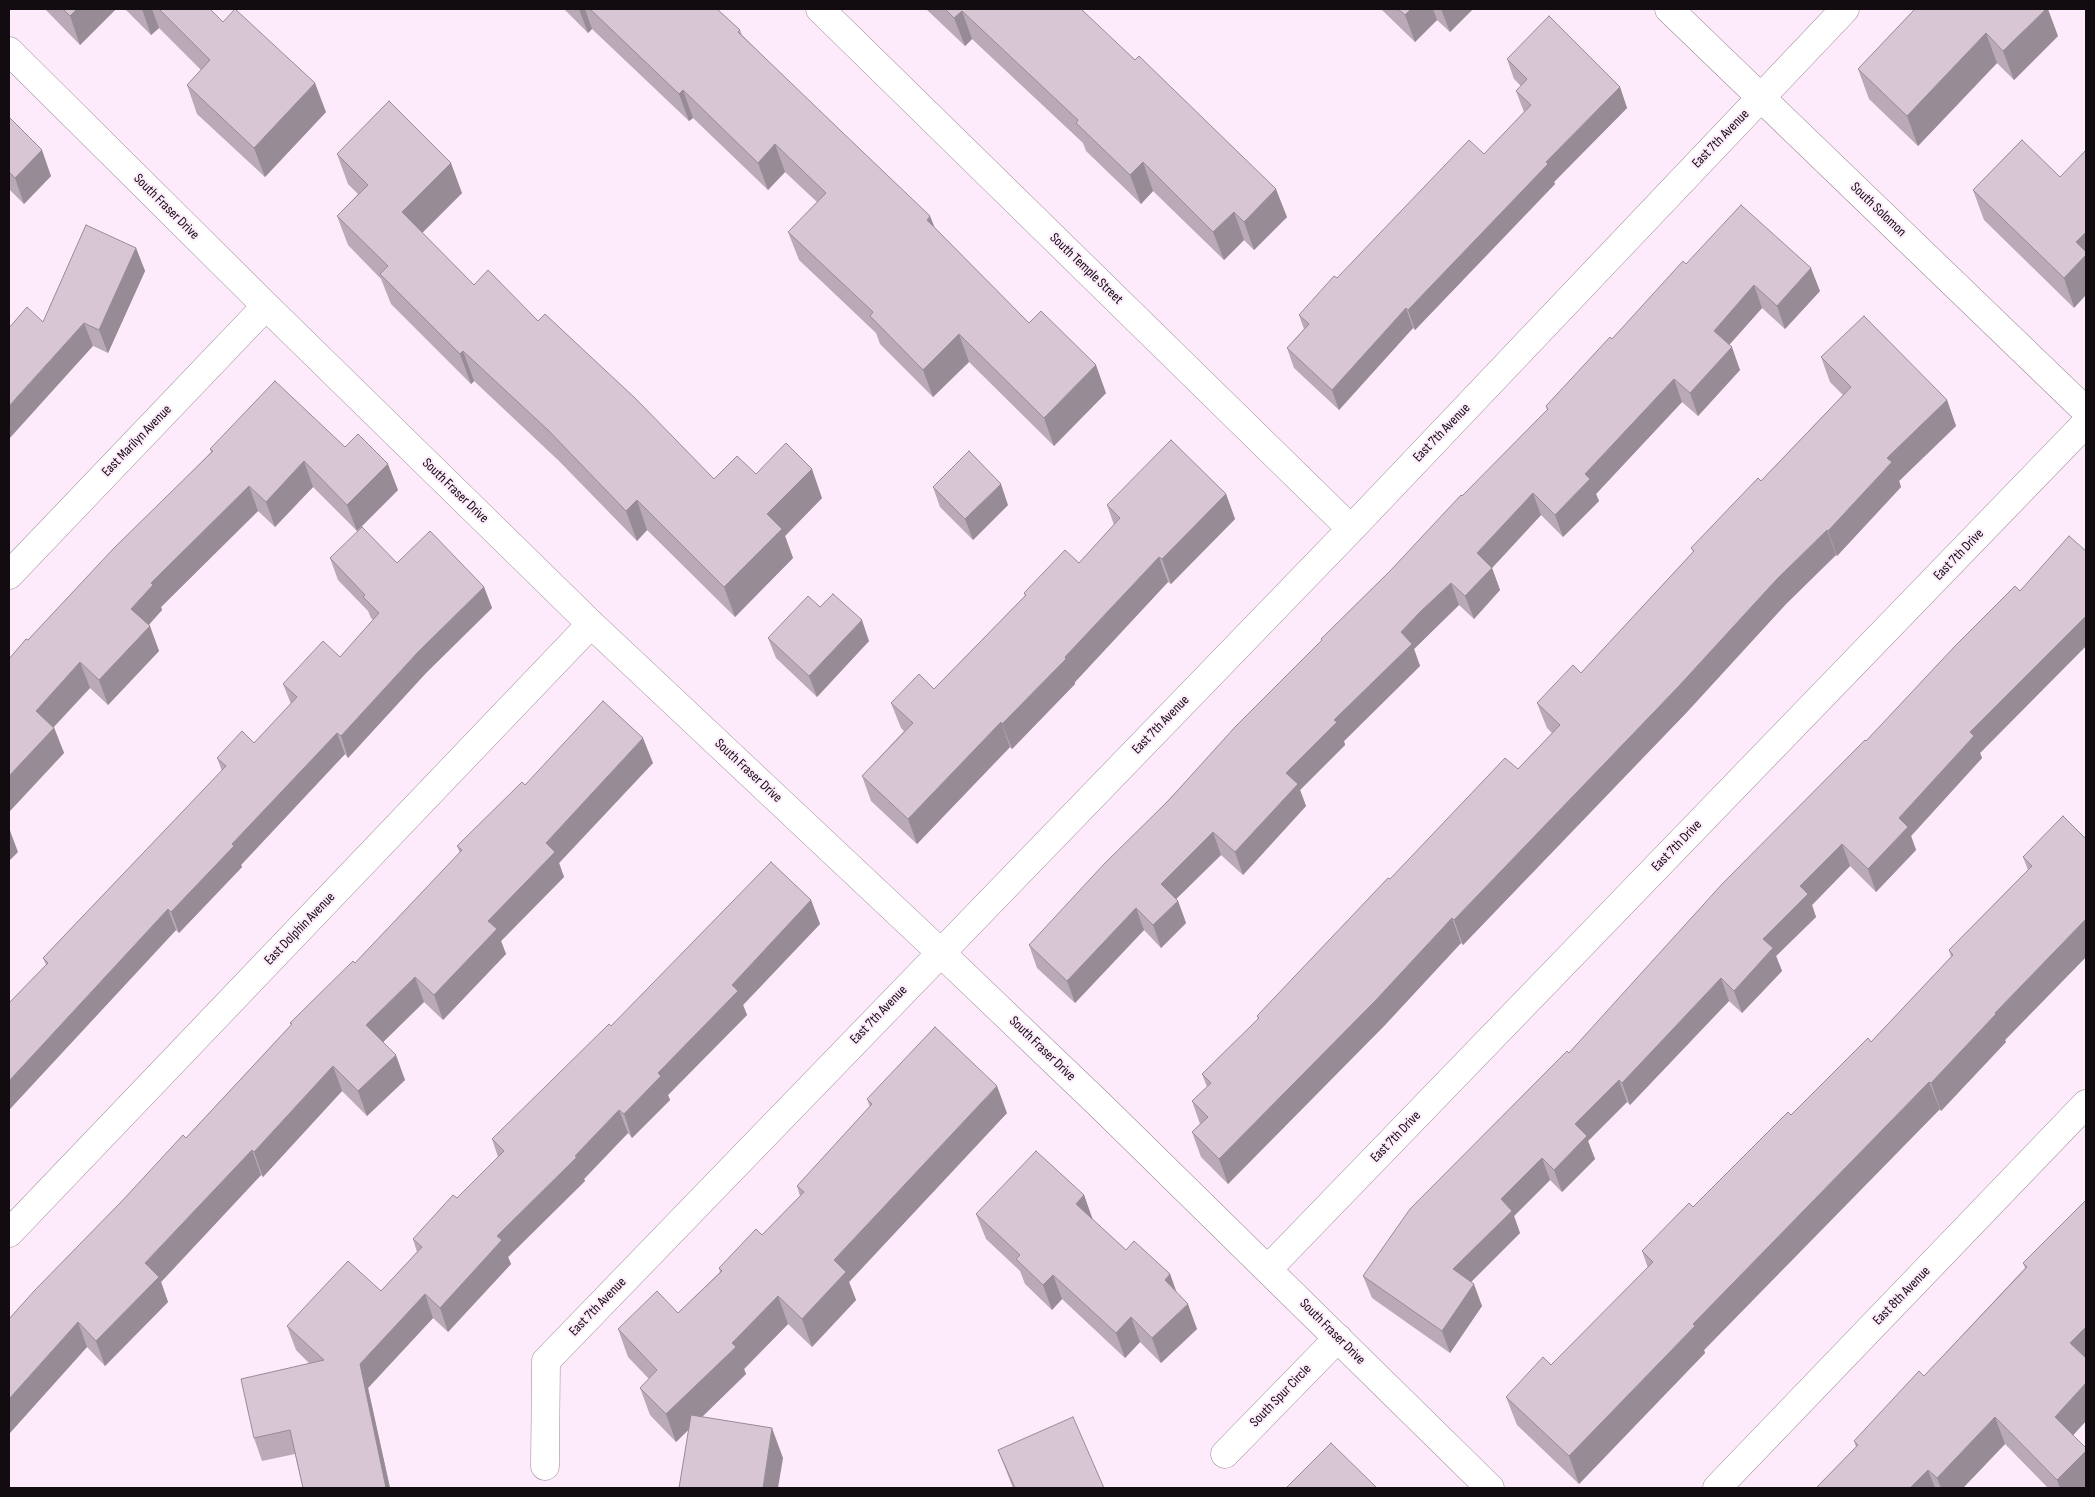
<!DOCTYPE html>
<html>
<head>
<meta charset="utf-8">
<style>
	body { margin:0 }
	#map { position:relative; width:2095px; height:1497px; overflow:hidden; background:#fdeafa; font-family:"Sofia Sans Condensed",sans-serif }
	canvas { display:block }
	.frame { position:absolute; inset:0; border:10px solid #120c11; pointer-events:none }
</style>
</head>
<body>
<div id="map">
<canvas width="2095" height="1497"></canvas>
<div class="frame"></div>
</div>
<script>
const g = document.querySelector('canvas').getContext('2d');
g.lineJoin = 'round';
function poly(rows) {
  const path = new Path2D();
  for (const r of rows) {
    path.moveTo(r[0], r[1]);
    for (let i = 2; i < r.length; i += 2) path.lineTo(r[i], r[i + 1]);
  }
  return path;
}
function stroke(path, color, width, dash) {
  g.strokeStyle = color;
  g.lineWidth = width;
  g.lineCap = dash ? 'butt' : 'round';
  g.setLineDash(dash || []);
  g.stroke(path);
}
function paint(path, color) {
  g.fillStyle = color;
  g.fill(path, 'evenodd');
}
function label(font, color, halo, rows, align = 'center') {
  g.font = font + ' "Sofia Sans Condensed",sans-serif';
  g.lineWidth = 4;
  g.setLineDash([]);
  g.textBaseline = 'middle';
  g.strokeStyle = halo;
  g.fillStyle = color;
  for (const [text, x, y, turn = 0] of rows) {
    g.save();
    g.translate(x, y);
    g.rotate((+turn || 0) * Math.PI / 180);
    g.textAlign = isNaN(turn) ? turn : align;
    if (halo) g.strokeText(text, 0, 0);
    g.fillText(text, 0, 0);
    g.restore();
  }
}
const minor = poly([
	[820,9,1351,529],
	[9,51,266,306,591,624,940,952,1100,1105,1490,1488],
	[9,575,266,306],
	[9,1233,591,624],
	[1268,1269,2086,423],
	[1225,1454,1338,1338],
	[545,1466,546,1361,1351,529,1845,9],
	[1717,1488,2086,1104]
]);
const tertiary = poly([
	[1669,9,2086,411]
]);
stroke(minor, '#988796', 29);
stroke(tertiary, '#988796', 29);
stroke(minor, '#fff', 28);
stroke(tertiary, '#fff', 28);
paint(poly([
	[45,9,116,9,80,45],
	[125,9,210,9,223,22,326,112,265,177,197,114,187,85,201,70,159,28,151,35],
	[564,9,717,9,740,30,742,35,1029,323,1106,393,1054,446,969,362,933,397,880,344,876,333,799,260,788,232,817,202,785,172,768,190,693,118,689,121,592,29,588,33],
	[926,9,1081,9,1287,217,1254,250,1244,240,1224,260,1153,191,1141,204,1086,151,1083,143,972,39,965,46],
	[1381,9,1473,9,1450,32,1437,20,1415,42],
	[1915,9,2058,36,2014,80,1997,63,1918,146,1869,99,1858,69],
	[1507,59,1620,87,1627,108,1554,182,1555,184,1415,330,1413,328,1339,410,1294,368,1287,348,1304,329,1299,315,1337,278,1484,154,1524,112,1516,91,1521,86,1514,79],
	[9,117,51,176,24,204,9,189],
	[2022,140,2074,308,1984,220,1973,190],
	[337,154,462,193,422,233,474,285,538,321,714,479,756,474,822,498,785,536,793,558,735,617,647,530,637,541,559,461,474,381,471,384,391,304,381,279,348,245,337,216,358,194,348,184],
	[136,248,145,271,108,353,43,322],
	[1686,264,1820,291,1785,329,1762,308,1729,345,1740,370,1698,416,1682,402,1596,494,1599,501,1563,537,1541,515,1492,568,1500,590,1474,619,1459,605,1414,649,1420,666,1344,741,1345,745,1300,790,1306,806,1243,875,1221,855,1176,899,1178,901,1186,923,1161,948,1144,930,1075,1003,1037,968,1029,945,1321,641,1321,639,1390,571,1547,410,1546,406,1612,339],
	[1821,357,1947,400,1956,426,1899,481,1901,487,1837,556,1836,555,1786,604,1687,712,1463,945,1461,943,1385,1025,1228,1184,1201,1157,1192,1132,1200,1124,1192,1101,1207,1087,1202,1074,1258,1019,1257,1016,1390,879,1518,769,1552,733,1547,728,1537,703,1581,673,1693,552,1691,548,1761,481,1843,395,1830,382],
	[345,447,398,490,357,531,313,487,275,527,258,511,161,607,162,610,149,625,159,651,108,705,90,688,54,727,64,753,9,812,28,640,211,452,210,449],
	[933,487,1008,505,973,540,940,507],
	[1226,494,1235,519,1171,584,1168,582,1075,682,1075,684,1012,749,1010,747,917,844,871,801,862,776,904,731,901,728,891,703,934,689,1025,596,1024,593,1079,563,1114,525,1107,505],
	[2086,551,2086,646,1980,753,1982,758,1911,836,1916,850,1876,892,1850,866,1812,905,1816,917,1776,956,1782,971,1742,1013,1729,1001,1630,1105,1627,1102,1588,1141,1595,1159,1562,1192,1550,1180,1514,1216,1520,1233,1471,1282,1482,1306,1450,1353,1372,1298,1363,1276,1569,1053,1866,741,2020,591],
	[330,558,397,563,484,587,492,608,426,673,348,758,345,754,241,865,242,867,179,933,176,930,9,1110,9,1003,46,965,43,958,222,771,217,758,254,743,291,704,283,684,340,657,373,620,371,618,368,611,338,580],
	[820,607,869,641,817,697,776,658,768,638],
	[653,763,559,863,564,877,501,941,506,954,443,1020,424,1002,383,1042,405,1080,367,1116,342,1091,263,1177,261,1175,161,1282,168,1302,105,1366,87,1347,9,1434,9,1319,186,1138,291,1025,290,1023,355,963,460,853,457,846,525,785],
	[2086,837,2086,957,2005,1040,2006,1042,1941,1111,1940,1109,1704,1350,1705,1353,1579,1484,1517,1425,1506,1397,1551,1365,1648,1268,1642,1251,1693,1207,1791,1115,1871,1042,1951,957,1949,950,2028,870,2023,857,2085,838],
	[811,900,820,924,743,1005,747,1015,668,1095,670,1100,632,1138,628,1133,584,1179,585,1181,508,1257,511,1264,448,1332,433,1318,368,1388,390,1488,303,1488,295,1454,262,1461,254,1438,310,1364,296,1350,287,1326,381,1291,417,1252,413,1239,457,1198,498,1157,492,1139,611,1026],
	[867,1099,1007,1113,849,1282,856,1300,812,1347,788,1324,744,1369,746,1374,702,1417,783,1458,688,1430,676,1442,650,1415,640,1388,649,1379,628,1357,618,1329,678,1313,720,1272,719,1268,762,1235,800,1196,797,1186,870,1107],
	[1084,1195,1092,1219,1126,1250,1170,1274,1176,1291,1197,1329,1161,1363,1140,1342,1125,1358,1062,1299,1052,1310,1025,1284,1020,1271,986,1239,976,1214],
	[2086,1200,2086,1421,2073,1435,2086,1488,2048,1488,2005,1444,1963,1488,1816,1488,1856,1447,1854,1441,1924,1376,2025,1268,2023,1263],
	[998,1450,1104,1488,1013,1488]
]), '#baaab7');
paint(poly([
	[77,9,116,9,80,45,70,16],
	[142,9,152,9,159,28,151,35],
	[579,9,585,9,592,29,588,33],
	[1411,9,1433,9,1437,20,1415,42,1405,15],
	[1441,9,1473,9,1450,32],
	[2046,9,2048,9,2058,36,2014,80,2003,51],
	[962,11,972,39,965,46,954,18],
	[1986,33,1997,63,1918,146,1907,116],
	[315,83,326,112,265,177,254,148],
	[1620,87,1627,108,1554,182,1555,184,1415,330,1408,310,1546,162],
	[683,90,693,118,689,121,679,94],
	[775,144,785,172,768,190,758,163],
	[42,150,51,176,24,204,15,178],
	[1143,162,1153,191,1141,204,1130,175],
	[451,163,462,193,413,242,402,212],
	[1276,189,1287,217,1254,250,1244,222],
	[1234,212,1244,240,1224,260,1213,232],
	[930,216,941,243,927,220],
	[2086,232,2086,295,2074,308,2064,278,2076,242],
	[136,248,145,271,108,353,99,330],
	[1811,268,1820,291,1785,329,1777,306],
	[1754,285,1762,308,1722,353,1714,331],
	[1406,308,1413,328,1339,410,1332,390],
	[84,323,93,346,9,439,9,406],
	[959,334,969,362,933,397,923,370],
	[1732,347,1740,370,1698,416,1690,393],
	[463,351,474,381,471,384,460,354],
	[1096,365,1106,393,1054,446,1044,418],
	[1674,379,1682,402,1596,494,1599,501,1563,537,1555,515,1585,474],
	[1947,400,1956,426,1899,481,1901,487,1837,556,1828,531,1887,458],
	[304,461,313,487,275,527,266,502],
	[388,464,398,490,357,531,347,505],
	[812,469,822,498,785,536,793,558,735,617,724,587,767,514],
	[1001,484,1008,505,973,540,965,519],
	[249,486,258,511,161,607,162,610,140,634,131,609,151,583],
	[1533,493,1541,515,1492,568,1500,590,1474,619,1465,596,1477,553],
	[1226,494,1235,519,1171,584,1162,559],
	[637,500,647,530,637,541,626,511],
	[1827,530,1836,555,1786,604,1687,712,1463,945,1454,920,1777,579],
	[1159,557,1168,582,1075,682,1075,684,1012,749,1002,724],
	[1451,583,1459,605,1414,649,1420,666,1344,741,1345,745,1300,790,1306,806,1243,875,1235,852,1286,773,1334,720,1401,632,1421,611],
	[484,587,492,608,426,673,348,758,341,736,418,652],
	[2086,616,2086,646,1980,753,1982,758,1911,836,1916,850,1876,892,1868,869,1899,818,1970,732],
	[862,620,869,641,817,697,809,676],
	[150,626,159,651,108,705,99,680],
	[80,662,90,688,45,736,36,711],
	[1001,722,1010,747,917,844,908,819],
	[54,728,64,753,9,812,9,776],
	[337,733,345,754,241,865,242,867,179,933,171,912,232,844],
	[643,738,653,763,559,863,564,877,501,941,506,954,443,1020,434,995,488,921,546,843],
	[9,828,18,852,9,861],
	[1213,832,1221,855,1169,906,1161,884],
	[1842,844,1850,866,1812,905,1816,917,1776,956,1782,971,1742,1013,1734,991,1763,939,1800,886],
	[811,900,820,924,743,1005,747,1015,668,1095,670,1100,632,1138,624,1114,732,985],
	[1178,901,1186,923,1161,948,1153,925],
	[1136,908,1144,930,1075,1003,1067,981],
	[168,909,176,930,9,1110,9,1081],
	[1452,918,1461,943,1385,1025,1228,1184,1219,1159],
	[2086,919,2086,957,2005,1040,2006,1042,1941,1111,1931,1083,1995,1013],
	[415,977,424,1002,375,1050,366,1025],
	[1721,978,1729,1001,1630,1105,1622,1083],
	[396,1055,405,1080,367,1116,358,1091],
	[333,1066,342,1091,263,1177,254,1152],
	[1619,1080,1627,1102,1588,1141,1595,1159,1562,1192,1554,1170,1575,1124],
	[1929,1082,1940,1109,1704,1350,1705,1353,1579,1484,1569,1456,1693,1324],
	[997,1086,1007,1113,849,1282,856,1300,812,1347,802,1319,834,1260],
	[619,1110,628,1133,584,1179,585,1181,508,1257,511,1264,448,1332,440,1308,497,1236],
	[252,1150,261,1175,161,1282,168,1302,105,1366,96,1341,145,1263],
	[1542,1158,1550,1180,1514,1216,1520,1233,1461,1292,1453,1269,1501,1199],
	[1084,1195,1093,1220,1076,1204],
	[1170,1274,1179,1299,1165,1280],
	[1053,1275,1062,1299,1052,1310,1043,1285],
	[1474,1284,1482,1306,1450,1353,1442,1331],
	[425,1294,433,1318,368,1388,390,1488,386,1488,360,1364],
	[778,1296,788,1324,744,1369,746,1374,676,1442,666,1414,732,1343],
	[1188,1304,1197,1329,1161,1363,1152,1338],
	[1131,1317,1140,1342,1125,1358,1116,1333],
	[78,1322,87,1347,9,1434,9,1399],
	[2086,1327,2086,1364,2070,1343],
	[2086,1383,2086,1421,2065,1444,2055,1417],
	[1995,1417,2005,1444,1963,1488,1941,1488,1937,1478],
	[772,1428,783,1458,778,1488,763,1488],
	[2086,1451,2086,1488,2060,1488,2057,1480],
	[1928,1470,1935,1488,1910,1488]
]), '#978b95');
const building = poly([
	[63,9,77,9,70,16,63,9],
	[159,9,210,9,223,22,235,9,315,83,254,148,187,85,210,60,159,9],
	[590,9,717,9,740,30,738,32,841,131,930,216,927,220,1029,323,1041,311,1096,365,1044,418,959,334,923,370,870,316,873,312,788,232,826,193,775,144,758,163,683,90,679,94,590,9],
	[945,9,1081,9,1135,60,1139,56,1276,189,1244,222,1234,212,1213,232,1143,162,1130,175,1076,123,1078,120,962,11,954,18,945,9],
	[1398,9,1411,9,1405,15,1398,9],
	[1915,9,2046,9,2003,51,1986,33,1907,116,1858,69,1915,9],
	[1549,16,1620,87,1546,162,1548,164,1408,310,1406,308,1332,390,1287,348,1309,324,1299,315,1334,276,1337,278,1469,140,1484,154,1531,105,1516,91,1527,79,1507,59,1549,16],
	[389,101,451,163,402,212,474,285,488,270,538,321,545,314,636,399,714,479,737,456,756,474,786,443,812,469,767,514,782,529,724,587,637,500,626,511,549,431,463,351,460,354,380,274,388,266,337,216,368,185,337,154,389,101],
	[9,117,42,150,15,178,9,172,9,117],
	[2022,140,2060,177,2086,150,2086,232,2076,242,2086,252,2086,255,2064,278,1973,190,2022,140],
	[1741,205,1811,268,1777,306,1754,285,1714,331,1732,347,1690,393,1674,379,1585,474,1590,479,1555,515,1533,493,1477,553,1492,568,1465,596,1451,583,1421,611,1401,632,1412,644,1334,720,1337,722,1286,773,1298,784,1235,852,1213,832,1161,884,1178,901,1153,925,1136,908,1067,981,1029,945,1105,863,1169,800,1235,727,1322,640,1321,639,1390,571,1461,495,1462,496,1548,409,1546,406,1610,337,1612,339,1683,261,1686,264,1741,205],
	[86,225,136,248,99,330,84,323,9,406,9,328,27,307,43,322,86,225],
	[1864,316,1947,400,1887,458,1892,462,1828,531,1827,530,1777,579,1678,687,1454,920,1452,918,1376,1000,1219,1159,1192,1132,1208,1117,1192,1101,1211,1083,1202,1074,1259,1018,1257,1016,1388,878,1390,879,1505,758,1518,769,1560,725,1537,703,1573,665,1581,673,1694,551,1691,548,1758,478,1761,481,1851,387,1821,357,1864,316],
	[275,381,345,447,358,434,388,464,347,505,304,461,266,502,249,486,151,583,153,585,131,609,150,626,99,680,80,662,36,711,54,728,9,776,9,659,26,639,28,640,114,548,213,451,210,449,275,381],
	[1171,440,1226,494,1162,559,1159,557,1065,657,1066,659,1002,724,1001,722,908,819,862,776,913,723,891,703,919,674,934,689,1026,595,1024,593,1065,550,1079,563,1120,518,1107,505,1171,440],
	[969,451,1001,484,965,519,933,487,969,451],
	[362,527,397,563,430,531,484,587,418,652,341,736,337,733,232,844,234,846,171,912,168,909,9,1081,9,1003,48,963,43,958,226,766,217,758,242,731,254,743,297,697,283,684,323,641,340,657,379,613,363,597,365,595,330,558,362,527],
	[2069,536,2086,551,2086,616,1970,732,1974,736,1899,818,1908,827,1868,869,1842,844,1800,886,1808,894,1763,939,1773,948,1734,991,1721,978,1622,1083,1619,1080,1575,1124,1587,1136,1554,1170,1542,1158,1501,1199,1512,1211,1453,1269,1474,1284,1442,1331,1363,1276,1410,1209,1567,1051,1569,1053,1723,883,1865,740,1866,741,1956,645,2015,586,2020,591,2069,536],
	[833,594,862,620,809,676,768,638,808,596,820,607,833,594],
	[603,701,643,738,546,843,555,852,488,921,497,929,434,995,415,977,366,1025,396,1055,358,1091,333,1066,254,1152,252,1150,145,1263,159,1277,96,1341,78,1322,9,1399,9,1319,35,1290,122,1201,183,1135,186,1138,292,1024,290,1023,353,961,355,963,462,850,457,846,522,782,525,785,603,701],
	[2063,816,2085,838,2086,837,2086,919,1995,1013,1996,1014,1931,1083,1929,1082,1693,1324,1695,1326,1569,1456,1506,1397,1543,1357,1551,1365,1653,1262,1642,1251,1689,1203,1693,1207,1788,1112,1791,1115,1868,1038,1871,1042,1953,955,1949,950,2032,866,2023,857,2063,816],
	[771,862,811,900,732,985,738,991,658,1073,661,1076,624,1114,619,1110,575,1156,577,1157,497,1236,502,1240,440,1308,425,1294,360,1364,386,1488,303,1488,290,1430,254,1438,241,1379,324,1360,287,1326,348,1261,381,1291,422,1247,413,1239,453,1195,457,1198,504,1151,492,1139,609,1024,611,1026,771,862],
	[935,1027,997,1086,834,1260,846,1272,802,1319,778,1296,732,1343,736,1347,666,1414,640,1388,657,1370,618,1329,657,1291,678,1313,722,1271,719,1268,756,1229,762,1235,804,1192,797,1186,872,1104,867,1099,935,1027],
	[1036,1151,1084,1195,1076,1204,1126,1250,1134,1241,1170,1274,1165,1280,1188,1304,1152,1338,1131,1317,1116,1333,1053,1275,1043,1285,1016,1259,1020,1255,976,1214,1036,1151],
	[2086,1200,2086,1327,2070,1343,2086,1358,2086,1383,2055,1417,2086,1448,2086,1451,2057,1480,1995,1417,1937,1478,1928,1470,1910,1488,1816,1488,1858,1445,1854,1441,1919,1371,1924,1376,2027,1267,2023,1263,2086,1200],
	[691,1415,772,1428,763,1488,679,1488,691,1415],
	[1073,1417,1104,1488,1015,1488,998,1450,1073,1417],
	[1331,1443,1377,1488,1286,1488,1331,1443]
]);
paint(building, '#d8c6d5');
stroke(building, '#978b95', 1);
label('14px', '#120c11', '#fdeafa', [
	["East 7th Avenue",1721,139,-46],
	["South Fraser Drive",166,207,45],
	["South Solomon",1878,210,44],
	["South Temple Street",1086,269,44],
	["East 7th Avenue",1442,433,-46],
	["East Marilyn Avenue",137,441,-46],
	["South Fraser Drive",455,491,44],
	["East 7th Drive",1959,555,-46],
	["East 7th Avenue",1161,725,-46],
	["South Fraser Drive",748,771,43],
	["East 7th Drive",1677,846,-46],
	["East Dolphin Avenue",300,929,-46],
	["East 7th Avenue",879,1015,-46],
	["South Fraser Drive",1042,1049,44],
	["East 7th Drive",1396,1137,-46],
	["East 8th Avenue",1902,1296,-46],
	["East 7th Avenue",598,1307,-46],
	["South Fraser Drive",1332,1332,45],
	["South Spur Circle",1281,1396,-46]
]);
</script>
</body>
</html>
